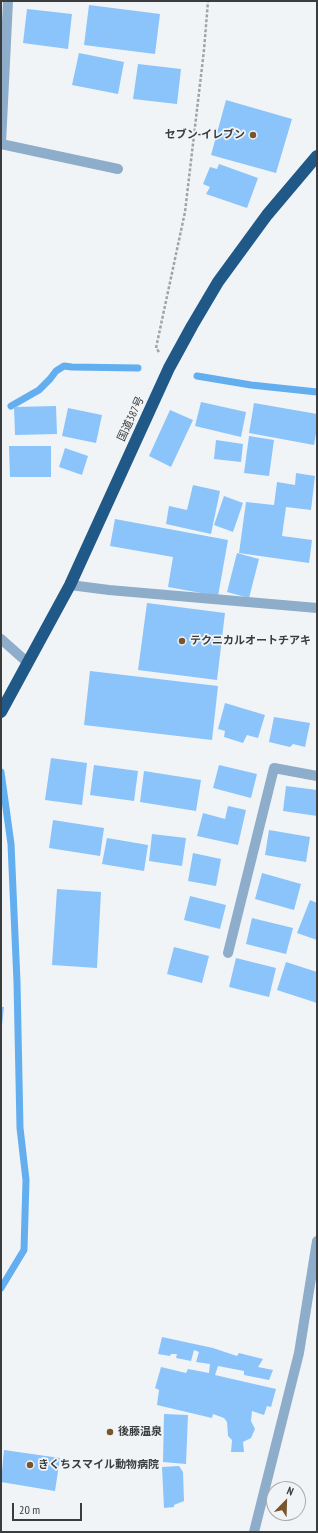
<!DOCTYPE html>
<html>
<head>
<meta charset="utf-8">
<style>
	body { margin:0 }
	#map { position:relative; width:318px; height:1533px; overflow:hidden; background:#f1f4f7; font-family:"PT Sans Narrow",sans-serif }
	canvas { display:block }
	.frame { position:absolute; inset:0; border:2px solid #3b3c3d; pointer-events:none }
	.north { position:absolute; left:266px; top:1481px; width:40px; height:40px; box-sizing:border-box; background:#f1f4f7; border:1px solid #a8aaad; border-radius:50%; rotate:23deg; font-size:11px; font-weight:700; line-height:16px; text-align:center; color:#3b3c3d }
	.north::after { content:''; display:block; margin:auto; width:14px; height:18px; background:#79552e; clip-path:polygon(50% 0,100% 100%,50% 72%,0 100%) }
	.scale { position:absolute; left:12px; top:1503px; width:70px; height:18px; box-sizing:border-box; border:2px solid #3b3c3d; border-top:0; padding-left:5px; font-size:12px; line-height:14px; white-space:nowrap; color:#3b3c3d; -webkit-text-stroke:3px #f1f4f7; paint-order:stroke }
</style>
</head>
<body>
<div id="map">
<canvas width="318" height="1533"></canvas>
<div class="frame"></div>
<div class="north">N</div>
<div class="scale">20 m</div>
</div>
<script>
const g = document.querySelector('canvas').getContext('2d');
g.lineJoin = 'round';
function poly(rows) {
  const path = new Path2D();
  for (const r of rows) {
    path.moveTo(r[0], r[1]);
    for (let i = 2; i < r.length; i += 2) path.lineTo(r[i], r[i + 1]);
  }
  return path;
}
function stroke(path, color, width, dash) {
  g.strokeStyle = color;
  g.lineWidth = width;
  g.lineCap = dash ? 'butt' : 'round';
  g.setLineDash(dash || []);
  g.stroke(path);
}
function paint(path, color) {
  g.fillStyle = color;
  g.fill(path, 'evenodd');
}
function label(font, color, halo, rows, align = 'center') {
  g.font = font + ' "PT Sans Narrow","Noto Sans JP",sans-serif';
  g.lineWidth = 3.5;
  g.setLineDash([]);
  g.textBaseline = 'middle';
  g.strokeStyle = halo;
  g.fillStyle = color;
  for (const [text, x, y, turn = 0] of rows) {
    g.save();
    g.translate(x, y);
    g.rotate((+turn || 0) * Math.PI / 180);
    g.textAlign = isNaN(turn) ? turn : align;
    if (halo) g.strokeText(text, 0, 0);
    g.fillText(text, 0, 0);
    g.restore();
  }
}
stroke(poly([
	[197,376,251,385,317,392],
	[11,406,39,390,50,379,56,371,64,366,72,367,138,368],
	[1,1288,24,1250,26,1180,20,1128,17,982,11,844,1,772]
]), '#63aeef', 7);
paint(poly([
	[89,5,160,14,155,54,84,45],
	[27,9,72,14,68,49,23,43],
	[79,53,124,62,118,94,72,85],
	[138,64,181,69,177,104,133,99],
	[226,100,292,119,276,173,211,155],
	[219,164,258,178,247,208,206,194,210,187,203,184,210,167,217,169],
	[201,402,246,412,241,437,195,426],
	[254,403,317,414,317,428,314,445,249,433],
	[56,406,57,434,15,435,14,407],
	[68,408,102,415,96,443,62,436],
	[170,410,193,420,171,467,149,456],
	[249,436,274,440,269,476,244,473],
	[216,440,243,444,241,462,214,459],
	[9,446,51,446,51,477,10,477],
	[65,448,88,456,82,475,59,467],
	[296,473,315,476,311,510,286,507,282,536,312,540,309,563,239,553,246,502,274,505,277,482,295,485],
	[193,485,220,491,211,534,166,524,169,506,187,510],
	[224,496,243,503,233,532,214,525],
	[115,519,228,540,218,596,168,587,173,557,110,546],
	[237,553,259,559,249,598,227,592],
	[147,603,225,613,217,680,138,670],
	[90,671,218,686,212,740,84,725],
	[225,703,265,715,258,738,247,735,243,743,224,737,225,731,218,729],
	[274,717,310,723,305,747,293,744,290,747,269,742],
	[51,758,87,763,82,805,45,800],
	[94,765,138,771,134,801,90,795],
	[219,765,257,774,251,798,213,788],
	[144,771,201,780,196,811,140,802],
	[286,786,317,790,317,816,283,811],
	[228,806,246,810,238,845,197,836,203,813,225,819],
	[53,820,104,828,100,856,49,848],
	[269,830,310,837,306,862,265,855],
	[152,834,186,838,182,866,149,861],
	[107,838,148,845,144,871,102,864],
	[193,853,221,859,216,886,188,881],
	[262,873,301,884,294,910,255,899],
	[57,889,101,892,97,968,52,965],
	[190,896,226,905,220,929,184,920],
	[310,900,317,903,317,940,297,933],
	[252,918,293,928,286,954,246,944],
	[174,947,209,956,202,983,167,974],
	[236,958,276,968,269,997,229,987],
	[286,962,317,972,317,1003,277,990],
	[1,1007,4,1007,2,1025,1,1025],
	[162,1337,213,1348,237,1356,239,1353,263,1359,258,1367,273,1370,269,1380,244,1375,244,1371,218,1366,215,1375,276,1389,271,1407,267,1406,264,1415,252,1411,251,1421,255,1429,251,1438,243,1442,244,1452,231,1452,232,1440,228,1436,227,1422,224,1418,213,1414,212,1418,157,1405,159,1390,155,1388,161,1367,186,1373,188,1369,209,1373,210,1364,196,1362,199,1352,194,1350,191,1361,176,1358,177,1354,171,1354,170,1356,158,1354],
	[164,1414,188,1415,186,1464,163,1462],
	[4,1450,60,1458,55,1491,1,1482],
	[179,1466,183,1472,184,1501,174,1505,174,1507,164,1508,162,1467]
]), '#8ac4fa');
stroke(poly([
	[159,352,156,348,185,212,204,50,208,1]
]), '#a1a3a5', 2.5, [3, 2]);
stroke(poly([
	[1,143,8,1],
	[1,144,118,169],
	[70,585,109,590,317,608],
	[1,639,28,663],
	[228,953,274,768,317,776],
	[254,1532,299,1353,317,1241]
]), '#8eadca', 10);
stroke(poly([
	[1,712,70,585,169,368,192,326,218,282,267,215,317,156]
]), '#205988', 12);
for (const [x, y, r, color] of [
	[253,135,4,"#79552e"],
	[182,641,4,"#79552e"],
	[110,1432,4,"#79552e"],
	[30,1465,4,"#79552e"]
]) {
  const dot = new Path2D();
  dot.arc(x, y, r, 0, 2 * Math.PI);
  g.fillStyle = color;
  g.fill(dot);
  stroke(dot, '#f1f4f7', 1.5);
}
label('bold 11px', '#3b3c3d', '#f1f4f7', [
	["セブン-イレブン",245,135,"right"],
	["テクニカルオートチアキ",190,641],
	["後藤温泉",118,1432],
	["きくちスマイル動物病院",38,1465]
], 'left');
label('11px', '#3b3c3d', '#f1f4f7', [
	["国道387号",131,419,-65]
]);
</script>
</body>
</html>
